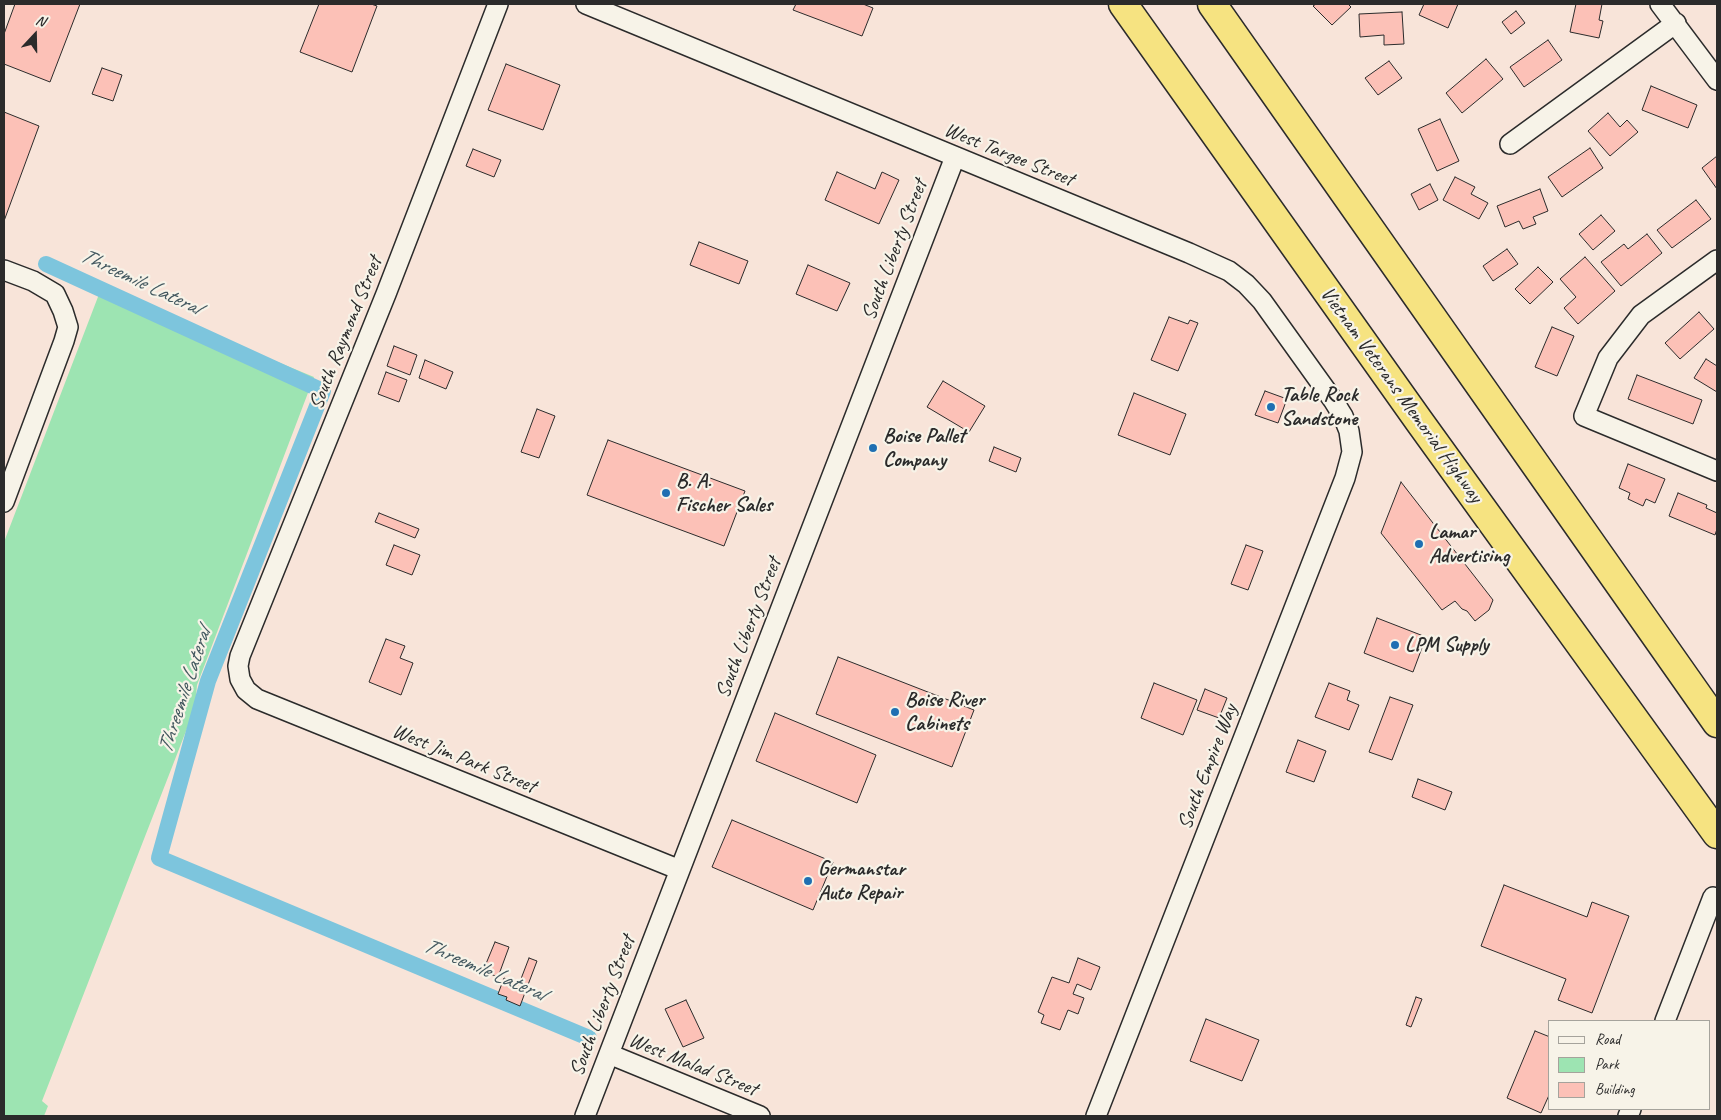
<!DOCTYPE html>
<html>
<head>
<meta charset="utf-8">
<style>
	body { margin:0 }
	#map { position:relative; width:1721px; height:1120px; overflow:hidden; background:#f8e4d9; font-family:Caveat,sans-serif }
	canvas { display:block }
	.frame { position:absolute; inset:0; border:5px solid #2b2b2b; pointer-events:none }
	.legend { position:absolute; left:1548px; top:1020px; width:162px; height:90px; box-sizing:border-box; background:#f7f3e8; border:1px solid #a5a39c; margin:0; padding:6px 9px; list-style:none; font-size:15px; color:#2b2b2b }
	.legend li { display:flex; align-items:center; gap:10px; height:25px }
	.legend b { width:25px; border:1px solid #a5a39c }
	.north { position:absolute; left:10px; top:10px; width:50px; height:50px; -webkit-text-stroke:4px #f7f3e8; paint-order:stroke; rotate:21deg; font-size:14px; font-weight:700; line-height:20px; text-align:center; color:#2b2b2b }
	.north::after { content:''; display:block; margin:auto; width:18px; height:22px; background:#2b2b2b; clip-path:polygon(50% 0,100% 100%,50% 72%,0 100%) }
</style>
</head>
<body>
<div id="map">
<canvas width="1721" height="1120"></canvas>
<div class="frame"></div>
<ul class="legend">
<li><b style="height:6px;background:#f7f3e8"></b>Road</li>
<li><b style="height:14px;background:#9de4b2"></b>Park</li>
<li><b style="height:14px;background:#fcc1b7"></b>Building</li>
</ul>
<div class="north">N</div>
</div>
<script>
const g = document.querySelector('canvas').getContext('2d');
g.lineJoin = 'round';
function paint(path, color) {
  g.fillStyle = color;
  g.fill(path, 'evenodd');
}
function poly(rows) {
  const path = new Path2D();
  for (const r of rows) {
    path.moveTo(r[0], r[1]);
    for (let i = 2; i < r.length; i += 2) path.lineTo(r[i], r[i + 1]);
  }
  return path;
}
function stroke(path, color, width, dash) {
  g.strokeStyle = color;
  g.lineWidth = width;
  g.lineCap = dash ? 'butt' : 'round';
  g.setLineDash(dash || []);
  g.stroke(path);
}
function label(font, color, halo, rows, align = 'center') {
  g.font = font + ' Caveat,sans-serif';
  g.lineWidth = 4.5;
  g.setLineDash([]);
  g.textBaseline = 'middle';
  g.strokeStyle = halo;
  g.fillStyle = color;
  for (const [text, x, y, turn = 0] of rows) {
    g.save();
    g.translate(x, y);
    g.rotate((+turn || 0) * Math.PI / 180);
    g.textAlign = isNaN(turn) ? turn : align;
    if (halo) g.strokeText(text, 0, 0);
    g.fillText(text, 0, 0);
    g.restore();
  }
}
paint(poly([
	[101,289,314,377,197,685,195,708,42,1101,48,1106,44,1116,4,1116,4,542]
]), '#9de4b2');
stroke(poly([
	[46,264,323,391,208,681,159,858,589,1038]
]), '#7dc5dd', 16);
const building = poly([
	[15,4,80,4,50,82,4,64,4,34,15,4],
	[319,4,371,4,377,6,352,72,300,52,319,4],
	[796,4,863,4,873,8,862,36,793,10,796,4],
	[1316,4,1348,4,1351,7,1332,25,1313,6,1316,4],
	[1424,4,1458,4,1448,28,1419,15,1424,4],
	[1576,4,1602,4,1599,20,1603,21,1599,38,1570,32,1576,4],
	[1516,11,1525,23,1511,34,1502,22,1516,11],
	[1402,12,1404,44,1384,45,1384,35,1360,37,1359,14,1402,12],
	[1548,40,1562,60,1524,87,1510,67,1548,40],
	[1486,59,1503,79,1462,113,1446,93,1486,59],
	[1389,61,1402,78,1378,95,1365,78,1389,61],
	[506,64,560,85,543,130,488,110,506,64],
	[102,68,122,75,113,101,92,94,102,68],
	[1651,86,1697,105,1688,128,1642,110,1651,86],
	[4,112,39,126,4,221,4,112],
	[1608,113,1620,127,1627,120,1638,132,1610,156,1588,131,1608,113],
	[1440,119,1459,161,1437,171,1418,129,1440,119],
	[1590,148,1603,168,1562,197,1548,177,1590,148],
	[473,149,501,160,494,177,466,166,473,149],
	[1717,156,1717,189,1702,168,1717,156],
	[837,172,875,189,882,172,899,180,879,224,825,200,837,172],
	[1455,177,1475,187,1471,194,1488,203,1479,219,1443,200,1455,177],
	[1430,184,1438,200,1419,210,1411,194,1430,184],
	[1540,189,1548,211,1533,217,1536,224,1523,229,1519,221,1505,227,1497,206,1540,189],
	[1696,200,1711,219,1672,248,1657,230,1696,200],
	[1601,215,1615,231,1593,250,1579,234,1601,215],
	[1647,234,1662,253,1621,286,1601,262,1624,244,1628,249,1647,234],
	[699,242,748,261,739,284,690,265,699,242],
	[1507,249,1518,264,1493,281,1483,266,1507,249],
	[1585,257,1615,291,1578,324,1564,308,1576,297,1560,279,1585,257],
	[808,265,850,283,837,311,796,294,808,265],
	[1538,267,1553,282,1530,304,1515,289,1538,267],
	[1699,312,1714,329,1680,359,1665,343,1699,312],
	[1169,317,1188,324,1190,320,1198,323,1178,371,1151,360,1169,317],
	[1552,327,1574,336,1557,376,1535,367,1552,327],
	[394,346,417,355,410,375,387,366,394,346],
	[1706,359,1717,366,1717,392,1694,378,1706,359],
	[425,360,453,372,446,389,419,378,425,360],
	[386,372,407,380,399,402,378,394,386,372],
	[1637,375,1702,400,1693,424,1628,399,1637,375],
	[943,381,985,406,969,432,927,407,943,381],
	[1265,391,1287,399,1278,423,1255,415,1265,391],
	[1134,393,1186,414,1170,455,1118,435,1134,393],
	[537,409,555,416,539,458,521,452,537,409],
	[608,440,745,491,724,546,587,495,608,440],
	[994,447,1021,458,1016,472,989,461,994,447],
	[1628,464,1665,479,1655,503,1646,499,1643,506,1628,499,1630,493,1619,488,1628,464],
	[1401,482,1493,600,1489,610,1475,621,1467,611,1462,609,1455,601,1442,610,1381,533,1401,482],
	[1678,493,1707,505,1706,508,1717,513,1717,529,1715,535,1669,516,1678,493],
	[379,513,419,529,415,538,375,522,379,513],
	[394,545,420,555,412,575,386,565,394,545],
	[1246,545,1263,551,1248,590,1231,584,1246,545],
	[1377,618,1426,637,1413,672,1364,653,1377,618],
	[386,639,405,646,400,658,413,663,401,695,369,682,386,639],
	[838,657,974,710,952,767,816,714,838,657],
	[1154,683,1197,700,1183,735,1141,718,1154,683],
	[1329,683,1350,691,1347,700,1359,705,1349,730,1315,717,1329,683],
	[1205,689,1227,698,1219,718,1197,710,1205,689],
	[1390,697,1413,705,1392,760,1369,752,1390,697],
	[775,713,876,755,857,803,756,761,775,713],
	[1298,740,1326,751,1314,782,1286,772,1298,740],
	[1418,779,1452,792,1445,810,1412,797,1418,779],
	[732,820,833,862,813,910,712,867,732,820],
	[1504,885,1587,917,1592,902,1629,916,1592,1013,1558,1000,1566,979,1481,946,1504,885],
	[495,942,509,947,498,977,483,971,495,942],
	[529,958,537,961,520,1006,506,1000,507,997,498,994,504,978,519,984,529,958],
	[1078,958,1100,967,1091,990,1077,984,1073,994,1084,998,1078,1014,1068,1010,1060,1030,1041,1023,1044,1015,1038,1012,1052,977,1069,983,1078,958],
	[1416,997,1422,999,1411,1027,1406,1025,1416,997],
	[686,1000,704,1038,683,1047,665,1009,686,1000],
	[1206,1019,1259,1040,1242,1081,1190,1061,1206,1019],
	[1535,1031,1550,1037,1550,1093,1541,1113,1507,1098,1535,1031]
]);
paint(building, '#fcc1b7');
stroke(building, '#2b2b2b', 1);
const minor = poly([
	[498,4,386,294,240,656,238,666,240,679,246,690,257,699,680,870],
	[586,4,1189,253,1229,271,1246,284,1262,301,1333,400,1343,416,1349,431,1352,452,1345,478,1096,1116],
	[1660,4,1717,80],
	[1510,144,1676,23],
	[1717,260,1641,315,1608,358,1584,416,1717,471],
	[4,270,33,281,55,294,63,311,68,327,64,341,4,502],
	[1665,1021,1713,897],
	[609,1054,760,1116],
	[585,1116,955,157],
	[1628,1116,1631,1109]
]);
const highway = poly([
	[1123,4,1419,421,1717,834],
	[1212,4,1717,723]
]);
stroke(minor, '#2b2b2b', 22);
stroke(highway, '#2b2b2b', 31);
stroke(minor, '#f7f3e8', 19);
stroke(highway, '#f6e381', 28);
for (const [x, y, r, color] of [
	[1271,407,5,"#1f6fb2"],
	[873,448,5,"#1f6fb2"],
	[666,493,5,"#1f6fb2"],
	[1419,544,5,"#1f6fb2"],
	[1395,645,5,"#1f6fb2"],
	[895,712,5,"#1f6fb2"],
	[808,881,5,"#1f6fb2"]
]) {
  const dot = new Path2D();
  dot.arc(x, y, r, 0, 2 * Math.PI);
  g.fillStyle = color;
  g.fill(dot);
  stroke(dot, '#f7f3e8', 2);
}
label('21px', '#2b2b2b', '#f7f3e8', [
	["West Targee Street",1009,155,22],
	["South Liberty Street",895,250,-69],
	["South Raymond Street",346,333,-68],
	["Vietnam Veterans Memorial Highway",1401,395,54],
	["South Liberty Street",749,628,-69],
	["West Jim Park Street",464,759,22],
	["South Empire Way",1208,767,-69],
	["South Liberty Street",603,1006,-69],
	["West Malad Street",693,1065,22]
]);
label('bold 21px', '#2b2b2b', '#f7f3e8', [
	["Table Rock",1281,395],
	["Sandstone",1281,419],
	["Boise Pallet",883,436],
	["Company",883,460],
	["B. A.",676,481],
	["Fischer Sales",676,505],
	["Lamar",1429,532],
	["Advertising",1429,556],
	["LPM Supply",1405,645],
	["Boise River",905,700],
	["Cabinets",905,724],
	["Germanstar",818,869],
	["Auto Repair",818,893]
], 'left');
label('italic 22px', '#445960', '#f7f3e8', [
	["Threemile Lateral",140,282,25],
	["Threemile Lateral",185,691,-72],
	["Threemile Lateral",484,970,23]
]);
</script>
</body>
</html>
